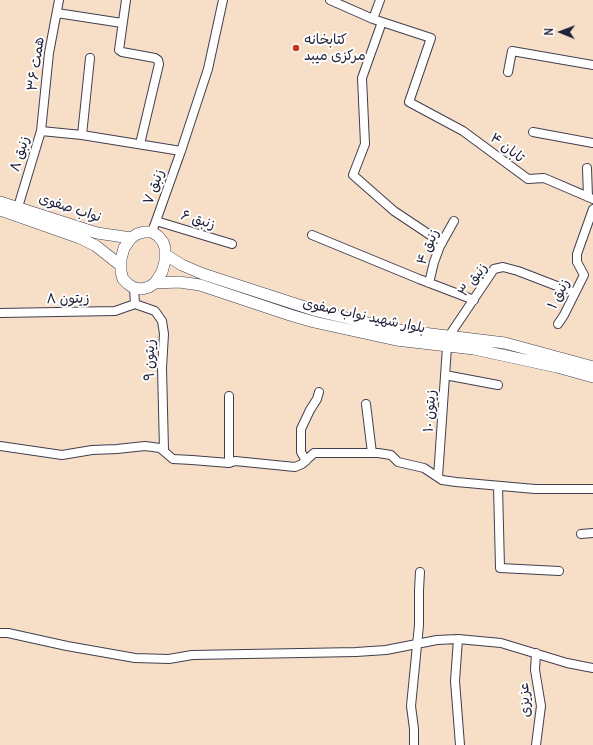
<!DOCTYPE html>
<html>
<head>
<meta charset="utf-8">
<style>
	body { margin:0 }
	#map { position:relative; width:593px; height:745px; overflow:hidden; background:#f6dfc6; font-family:Delius,sans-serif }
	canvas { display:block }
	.north { position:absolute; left:541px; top:12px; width:40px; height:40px; -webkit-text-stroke:3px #fff; paint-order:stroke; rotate:271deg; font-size:11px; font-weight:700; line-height:16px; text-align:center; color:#22223b }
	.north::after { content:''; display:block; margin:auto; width:14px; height:18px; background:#22223b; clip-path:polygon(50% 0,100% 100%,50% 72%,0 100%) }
</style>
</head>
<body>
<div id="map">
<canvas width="593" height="745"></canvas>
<div class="north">N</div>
</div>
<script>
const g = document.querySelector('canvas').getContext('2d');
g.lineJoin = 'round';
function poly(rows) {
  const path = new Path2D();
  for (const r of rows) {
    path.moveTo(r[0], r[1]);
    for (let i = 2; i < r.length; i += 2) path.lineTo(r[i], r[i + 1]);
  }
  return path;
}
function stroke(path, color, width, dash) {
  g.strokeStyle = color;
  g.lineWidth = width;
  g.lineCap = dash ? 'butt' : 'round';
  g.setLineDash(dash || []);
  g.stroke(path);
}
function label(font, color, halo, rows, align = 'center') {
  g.font = font + ' Delius,"Playpen Sans Arabic",sans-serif';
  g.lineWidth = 4;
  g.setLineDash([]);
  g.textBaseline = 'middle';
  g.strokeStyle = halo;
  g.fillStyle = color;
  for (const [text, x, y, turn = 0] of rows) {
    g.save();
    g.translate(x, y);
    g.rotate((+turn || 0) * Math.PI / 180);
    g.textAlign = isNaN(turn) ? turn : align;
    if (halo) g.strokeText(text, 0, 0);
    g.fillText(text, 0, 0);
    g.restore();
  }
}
const street = poly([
	[126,0,119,50,122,52,155,58,158,60,159,64,140,144],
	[330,0,373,19,431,38,409,102,463,131,528,179,544,178,593,199],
	[57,13,122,23],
	[373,19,380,0],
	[382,22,362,78,365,144,353,175,394,211,442,243],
	[508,72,512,51,593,65],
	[41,131,82,135,181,151],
	[533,132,593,143],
	[82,135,90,58],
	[587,168,588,197],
	[18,207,41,131,49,53,59,0],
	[156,221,232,244],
	[152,232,181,151,208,69,223,0],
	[312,235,419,279,474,300],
	[584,275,577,262,577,254,593,209],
	[429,283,434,262,440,246,454,221],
	[134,288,135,304,155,311,162,321,164,334,162,368,164,450],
	[0,313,115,311,135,304],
	[558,324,564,315,584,275],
	[449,336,494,269,503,267,518,271,575,293],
	[445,375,498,385],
	[366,404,372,453],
	[0,446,62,455,92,450,117,449,145,446,160,448,173,459,192,460,229,463,235,461,295,467,302,464,314,453,378,453,391,455,398,462,424,468,442,480,456,482,535,489,593,489],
	[306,461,301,452,301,429,310,410,317,399,319,392],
	[229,463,229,396],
	[438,477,447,347],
	[498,486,500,568,559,571],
	[581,534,593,533],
	[0,633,8,633,67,646,135,658,169,659,192,655,356,652,386,650,437,640,458,639,501,643,567,663,593,668],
	[458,639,455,681,460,745],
	[536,653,535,670,541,706,536,745],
	[414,745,414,729,411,706,419,625,419,590,420,572]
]);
const secondary = poly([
	[0,202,97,233,131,238],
	[0,210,80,238,96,246,120,265],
	[144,232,152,232,158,236,163,242,165,248,165,261,162,272,155,283,149,287,142,289,134,288,128,284,123,279,121,272,121,259,124,248,131,238,137,234,144,232],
	[166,255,182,265,203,274,317,311,398,330,505,343,593,367],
	[155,283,179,282,200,285,290,315,314,322,396,340,474,349,557,367,593,377]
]);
stroke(street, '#423e50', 10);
stroke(secondary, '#423e50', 12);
stroke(street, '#fff', 8);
stroke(secondary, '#fff', 11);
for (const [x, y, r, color] of [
	[296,48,4,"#c8321e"]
]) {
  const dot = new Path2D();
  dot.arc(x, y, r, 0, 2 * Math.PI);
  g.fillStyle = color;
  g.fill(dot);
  stroke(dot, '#fff', 1.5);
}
label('14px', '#22223b', '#fff', [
	["کتابخانه",304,40],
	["مرکزی میبد",304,56]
], 'left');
label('14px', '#22223b', '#fff', [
	["همت ۳۶",36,64,-82],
	["تابان ۴",507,148,37],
	["زنبق ۸",20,154,-73],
	["زنبق ۷",154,187,-70],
	["نواب صفوی",70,208,18],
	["زنبق ۶",198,220,17],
	["زنبق ۴",428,247,-68],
	["زنبق ۳",473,280,-53],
	["زنبق ۱",559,294,-63],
	["زیتون ۸",68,299,-1],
	["بلوار شهید نواب صفوی",364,316,12],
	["زیتون ۹",150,360,-89],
	["زیتون ۱۰",430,411,-86],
	["عزیزی",525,700,-93]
]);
</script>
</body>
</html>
